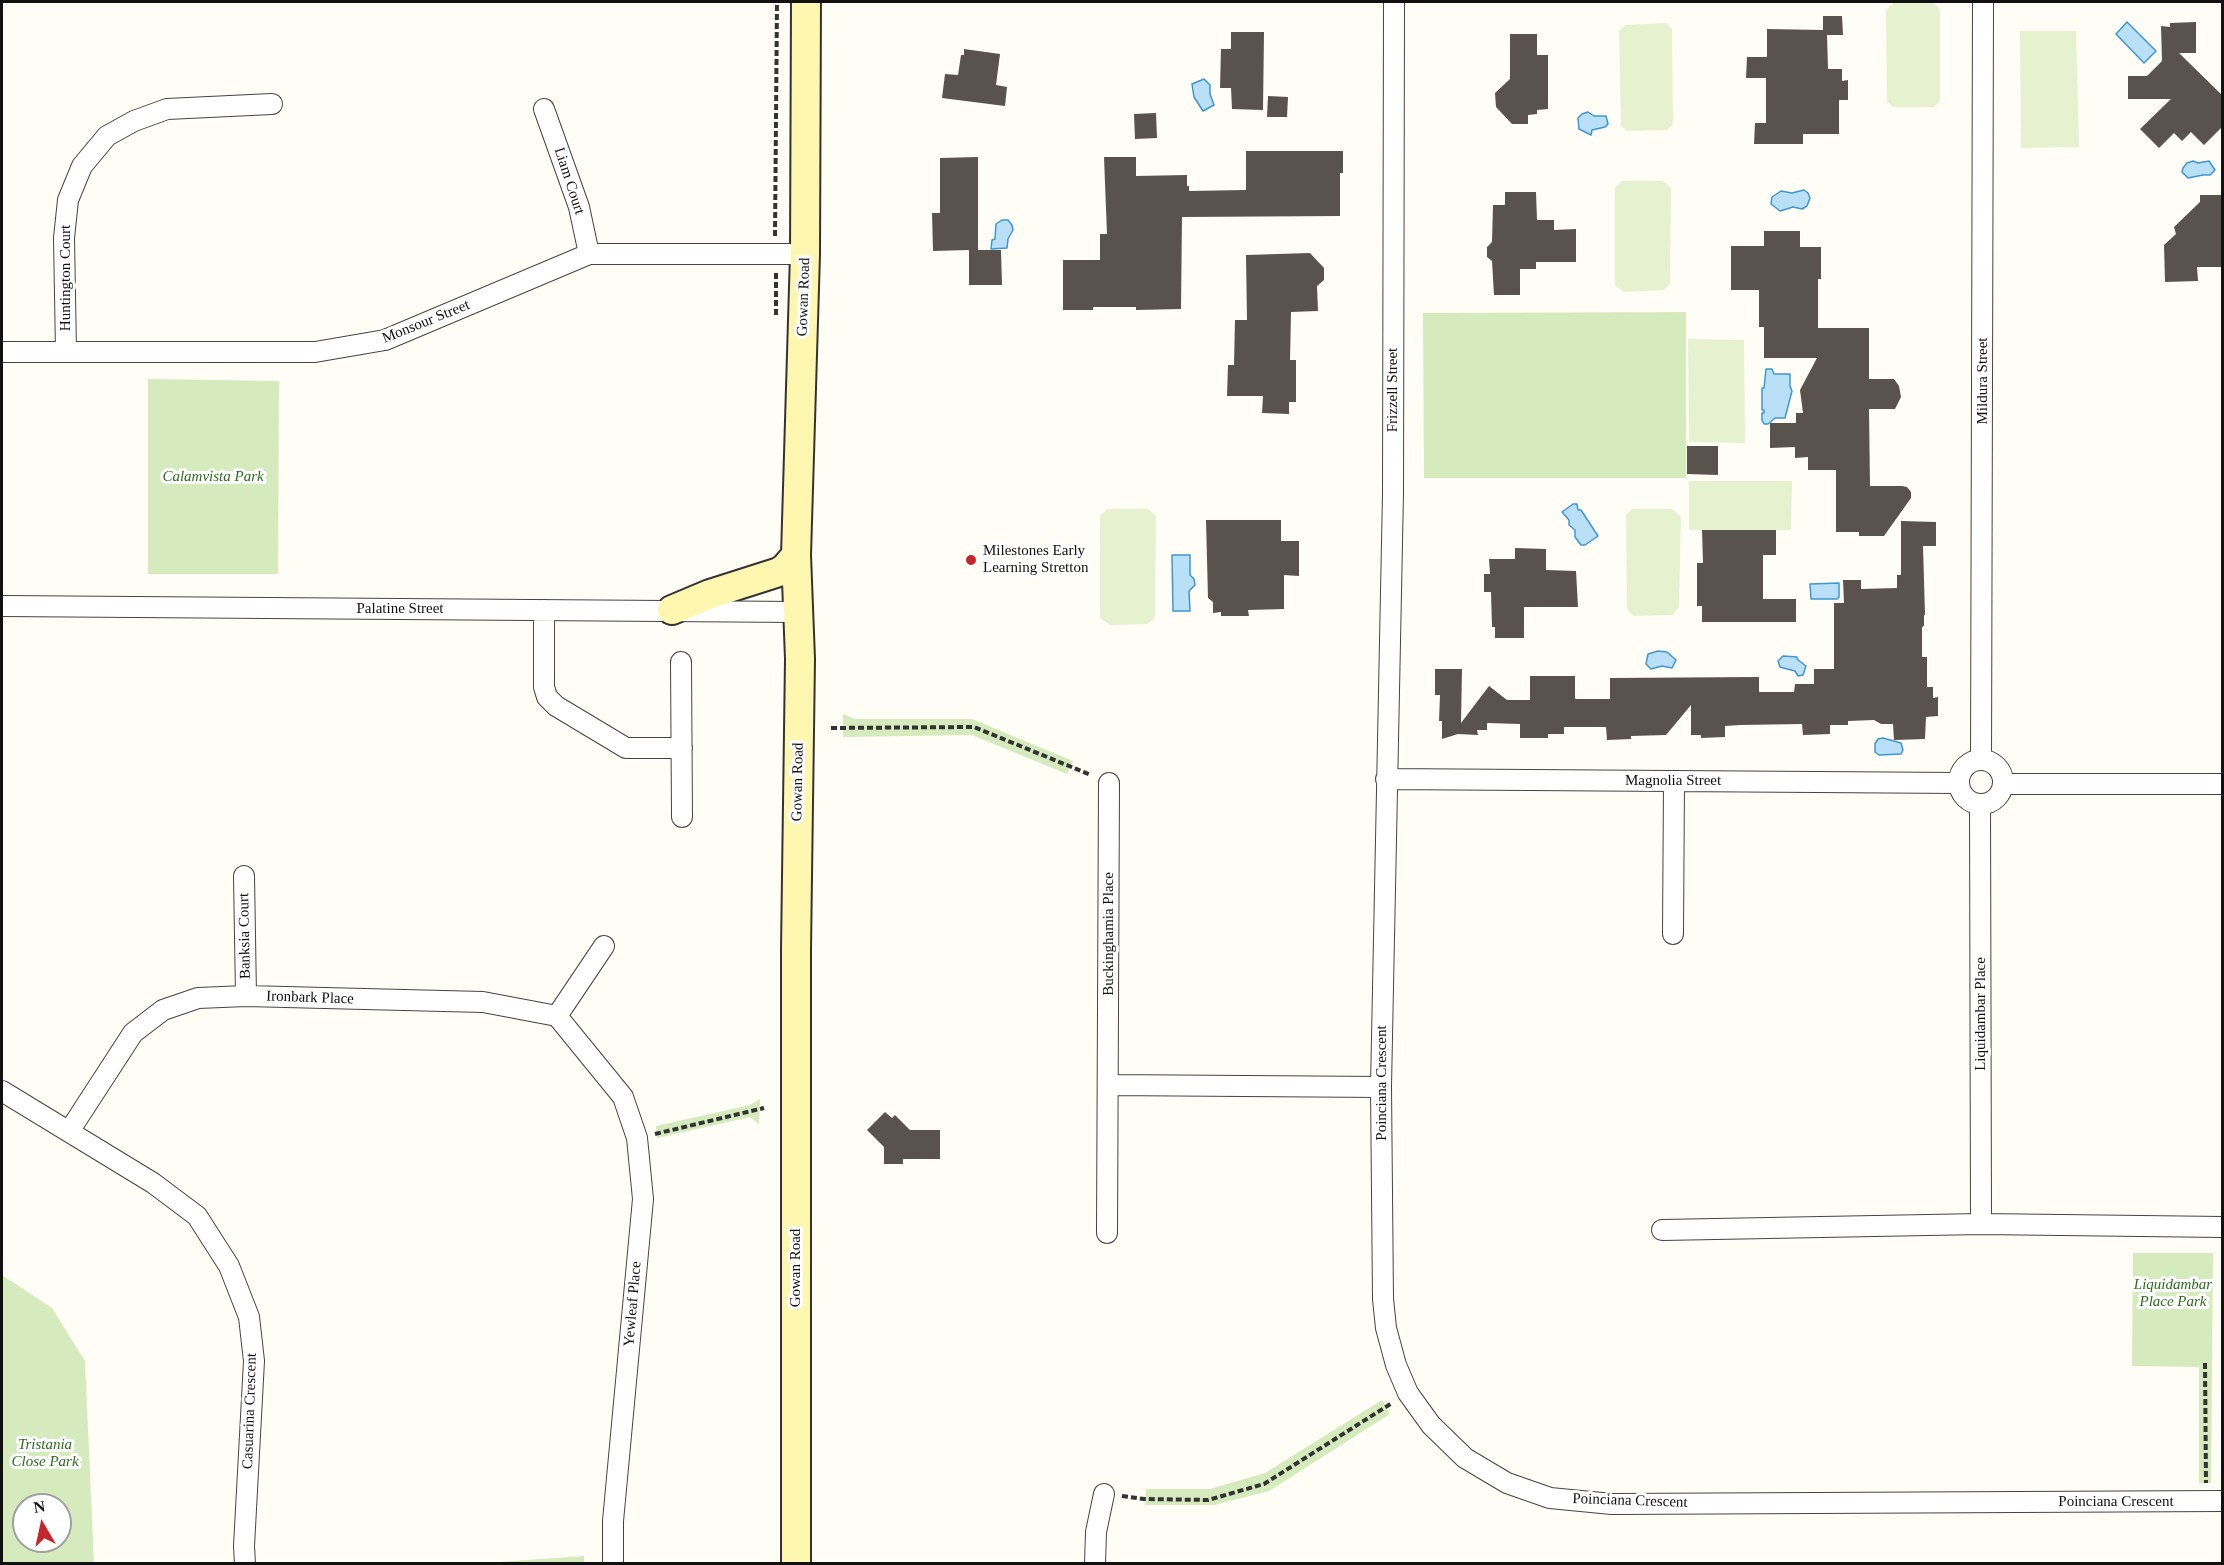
<!DOCTYPE html>
<html>
<head>
<meta charset="utf-8">
<style>
	body { margin:0 }
	#map { position:relative; width:2224px; height:1565px; overflow:hidden; background:#fffdf5; font-family:"Times New Roman",serif }
	canvas { display:block }
	.frame { position:absolute; inset:0; border:3px solid #111; pointer-events:none }
	.north { position:absolute; left:12px; top:1493px; width:60px; height:60px; box-sizing:border-box; background:#fff; border:2px solid #a0a0a0; border-radius:50%; rotate:351deg; font-size:16px; font-weight:700; line-height:24px; text-align:center; color:#111 }
	.north::after { content:''; display:block; margin:auto; width:21px; height:27px; background:#c4262e; clip-path:polygon(50% 0,100% 100%,50% 72%,0 100%) }
</style>
</head>
<body>
<div id="map">
<canvas width="2224" height="1565"></canvas>
<div class="frame"></div>
<div class="north">N</div>
</div>
<script>
const g = document.querySelector('canvas').getContext('2d');
g.lineJoin = 'round';
function paint(path, color) {
  g.fillStyle = color;
  g.fill(path, 'evenodd');
}
function poly(rows) {
  const path = new Path2D();
  for (const r of rows) {
    if (r.length === 3) {
      path.moveTo(r[0] + r[2], r[1]);
      path.arc(r[0], r[1], r[2], 0, 2 * Math.PI);
      continue;
    }
    path.moveTo(r[0], r[1]);
    for (let i = 2; i < r.length; i += 2) path.lineTo(r[i], r[i + 1]);
  }
  return path;
}
function stroke(path, color, width, dash) {
  g.strokeStyle = color;
  g.lineWidth = width;
  g.lineCap = dash ? 'butt' : 'round';
  g.setLineDash(dash || []);
  g.stroke(path);
}
function label(font, color, halo, rows, align = 'center') {
  g.font = font + ' "Times New Roman",serif';
  g.lineWidth = 6;
  g.setLineDash([]);
  g.textBaseline = 'middle';
  g.strokeStyle = halo;
  g.fillStyle = color;
  for (const [text, x, y, turn = 0] of rows) {
    g.save();
    g.translate(x, y);
    g.rotate((+turn || 0) * Math.PI / 180);
    g.textAlign = isNaN(turn) ? turn : align;
    if (halo) g.strokeText(text, 0, 0);
    g.fillText(text, 0, 0);
    g.restore();
  }
}
paint(poly([
	[1686,312,1686,478,1424,478,1423,313],
	[148,379,279,381,278,574,148,574],
	[843,714,855,719,972,719,1073,761,1067,774,972,735,843,737],
	[760,1099,759,1124,750,1117,657,1138,656,1126,750,1105],
	[2133,1253,2213,1253,2211,1483,2199,1483,2199,1367,2132,1366],
	[2,1275,52,1308,85,1361,94,1563,2,1563],
	[24,1505,60,1505,60,1541,24,1541],
	[1382,1400,1390,1414,1269,1491,1214,1505,1145,1505,1146,1489,1210,1489,1265,1473],
	[584,1556,584,1563,484,1563]
]), '#d5ebbd');
paint(poly([
	[1893,3,1933,3,1940,9,1940,101,1934,107,1893,107,1887,102,1886,10],
	[1666,23,1672,29,1673,124,1667,130,1627,131,1621,126,1619,31,1625,25],
	[2020,31,2076,31,2079,147,2021,148],
	[1622,181,1663,181,1671,188,1670,284,1664,290,1623,292,1615,285,1615,188],
	[1688,339,1744,340,1745,443,1689,442],
	[1689,481,1792,481,1791,530,1689,530],
	[1107,509,1148,509,1156,516,1155,617,1148,624,1110,625,1100,618,1100,516],
	[1632,509,1672,509,1681,517,1679,607,1673,615,1633,616,1627,609,1626,515]
]), '#e6f2cf');
const water = poly([
	[2127,22,2156,51,2144,63,2116,34,2127,22],
	[1204,79,1210,85,1210,94,1214,105,1203,111,1194,97,1192,84,1204,79],
	[1588,112,1594,116,1606,116,1608,124,1605,127,1592,130,1591,135,1579,129,1578,118,1582,114,1588,112],
	[2193,161,2198,163,2209,161,2215,170,2210,175,2203,175,2188,178,2182,172,2183,168,2187,163,2193,161],
	[1804,190,1808,193,1810,198,1807,206,1802,209,1793,207,1780,211,1771,204,1772,197,1781,191,1792,193,1804,190],
	[1002,220,1008,220,1012,225,1013,230,1008,239,1007,248,991,249,992,240,995,239,996,224,1002,220],
	[1766,369,1772,369,1774,374,1790,374,1790,386,1792,391,1785,418,1775,418,1768,424,1764,424,1762,420,1762,413,1764,413,1764,410,1762,410,1762,388,1764,388,1766,369],
	[1573,504,1577,504,1578,510,1581,510,1598,536,1585,545,1581,545,1575,537,1575,530,1569,525,1569,520,1562,512,1573,504],
	[1172,555,1190,555,1190,575,1194,579,1195,585,1189,591,1190,611,1173,611,1172,555],
	[1839,583,1839,597,1837,599,1811,599,1810,584,1839,583],
	[1658,651,1667,652,1676,660,1672,668,1662,666,1651,669,1646,664,1648,654,1658,651],
	[1783,656,1797,657,1797,659,1806,666,1803,675,1798,676,1795,671,1780,667,1778,661,1783,656],
	[1883,738,1901,743,1903,750,1901,754,1879,755,1875,752,1875,744,1878,739,1883,738]
]);
paint(water, '#b9e0f7');
stroke(water, '#3f96cf', 1.5);
paint(poly([
	[1823,16,1842,16,1843,35,1827,35,1828,69,1842,69,1842,81,1848,80,1848,100,1839,100,1839,134,1803,134,1803,144,1754,144,1755,123,1766,123,1766,78,1746,78,1747,57,1767,57,1767,29,1823,30],
	[2196,22,2196,53,2179,53,2223,96,2223,126,2204,145,2191,132,2182,141,2174,133,2159,148,2140,129,2171,99,2128,99,2128,76,2147,76,2162,61,2161,26,2170,27,2170,23],
	[1231,32,1264,32,1263,110,1232,109,1231,88,1220,88,1221,49,1231,49],
	[1510,34,1537,34,1537,55,1548,55,1548,109,1537,110,1537,114,1528,115,1528,124,1512,124,1496,107,1495,93,1510,79],
	[964,49,1000,54,996,85,1007,87,1005,106,942,98,945,74,958,75,961,55,964,55],
	[1268,96,1288,97,1287,117,1267,117],
	[1156,113,1157,138,1135,139,1134,114],
	[1246,151,1343,151,1343,173,1340,173,1340,216,1182,217,1181,309,1136,310,1136,307,1093,307,1093,310,1063,310,1063,260,1100,260,1100,234,1107,234,1104,157,1136,157,1136,176,1187,175,1187,186,1189,186,1189,191,1246,190],
	[978,157,978,250,969,250,1001,250,1002,285,969,285,969,250,933,251,932,213,940,213,940,158],
	[1505,192,1536,192,1537,220,1554,220,1554,230,1576,229,1576,262,1536,262,1536,269,1520,269,1520,295,1494,295,1492,261,1487,257,1487,247,1492,242,1493,205,1505,205],
	[2200,195,2223,195,2223,267,2197,267,2198,281,2165,282,2164,245,2176,234,2174,227,2200,202],
	[1764,231,1800,231,1800,247,1821,247,1821,279,1818,279,1818,328,1869,328,1869,379,1894,379,1899,386,1901,397,1895,409,1869,409,1870,486,1902,486,1907,487,1911,492,1911,498,1884,536,1859,536,1859,532,1836,532,1836,470,1808,470,1808,457,1795,458,1795,447,1770,448,1770,423,1796,423,1796,413,1803,413,1800,390,1817,358,1764,358,1764,327,1759,327,1759,290,1731,290,1731,246,1764,246],
	[1310,253,1324,268,1324,280,1317,286,1318,311,1291,312,1290,360,1296,360,1296,402,1289,402,1289,414,1262,413,1263,396,1227,396,1228,365,1234,365,1235,320,1247,320,1246,255],
	[1687,446,1718,446,1718,475,1687,474],
	[1206,520,1281,520,1281,541,1299,541,1299,576,1284,575,1284,609,1248,610,1249,616,1221,616,1221,612,1213,613,1213,602,1208,598],
	[1901,521,1936,522,1936,546,1923,546,1925,615,1924,615,1924,626,1922,627,1922,657,1927,657,1927,687,1933,687,1933,698,1938,697,1938,716,1926,717,1925,739,1894,740,1893,724,1881,724,1874,720,1848,721,1848,725,1830,725,1830,734,1803,735,1802,724,1740,725,1725,726,1725,737,1701,738,1701,735,1691,735,1691,705,1666,735,1631,736,1631,739,1607,740,1606,727,1564,727,1564,734,1548,734,1548,738,1520,738,1520,724,1487,723,1487,730,1477,730,1478,735,1458,734,1442,739,1442,721,1439,721,1440,695,1435,695,1435,669,1462,669,1461,723,1489,686,1507,700,1530,700,1530,676,1575,676,1575,699,1610,699,1610,678,1759,677,1759,692,1794,692,1795,684,1814,684,1814,669,1834,669,1834,603,1844,603,1843,580,1861,580,1861,589,1897,588,1897,575,1901,575],
	[1702,530,1776,530,1776,555,1763,555,1763,599,1796,599,1796,622,1702,622,1702,606,1697,606,1697,563,1703,563],
	[1515,548,1546,549,1546,570,1576,571,1578,607,1524,607,1524,638,1495,638,1495,627,1492,627,1491,592,1484,592,1484,574,1490,574,1489,559,1515,559],
	[885,1112,892,1118,895,1115,910,1130,940,1130,940,1159,903,1159,903,1164,884,1164,884,1147,867,1130]
]), '#5a524d');
const street = poly([
	[1394,2,1393,493,1381,1087,1383,1299,1386,1328,1396,1365,1408,1393,1431,1425,1465,1458,1507,1483,1550,1498,1612,1504,2222,1501],
	[544,109,579,207,589,254],
	[66,351,64,238,68,200,82,166,107,136,134,121,167,109,272,104],
	[2,352,315,352,385,340,589,254,805,254],
	[2,606,798,612],
	[544,610,544,687,547,697,556,706,626,748,682,748],
	[681,662,682,817],
	[1981,782,22],
	[1981,760,1983,2],
	[1386,779,1959,783],
	[2003,784,2222,784],
	[1980,804,1981,1224],
	[244,876,246,996],
	[1673,934,1674,781],
	[557,1016,604,946],
	[1108,1085,1381,1087],
	[2,1091,153,1183,197,1216,229,1266,249,1317,254,1361,244,1546,245,1564],
	[70,1130,133,1033,163,1010,198,998,246,996,483,1002,557,1016,623,1097,637,1138,643,1199,613,1521,613,1564],
	[1662,1230,1981,1224,2222,1227],
	[1107,1233,1109,783],
	[1095,1564,1096,1532,1104,1494]
]);
const secondary = poly([
	[672,610,710,594,779,572,785,568,796,555],
	[796,1564,796,949,800,659,796,555,805,254,806,2]
]);
stroke(street, '#444', 22);
stroke(secondary, '#333', 32);
stroke(poly([
	[775,236,777,2],
	[776,273,776,317],
	[831,728,974,727,1091,775],
	[655,1134,764,1108],
	[2205,1363,2206,1483],
	[1122,1496,1144,1499,1208,1500,1264,1484,1392,1403]
]), '#333', 4, [6, 3]);
stroke(street, '#fff', 20);
stroke(secondary, '#fff6b0', 28);
for (const [x, y, r, color] of [
	[971,560,6,"#c4262e"]
]) {
  const dot = new Path2D();
  dot.arc(x, y, r, 0, 2 * Math.PI);
  g.fillStyle = color;
  g.fill(dot);
  stroke(dot, '#fff', 2);
}
label('15px', '#111', '#fff', [
	["Liam Court",569,181,72],
	["Huntington Court",66,278,-90],
	["Gowan Road",804,297,-88],
	["Monsour Street",426,322,-22],
	["Mildura Street",1983,381,-90],
	["Frizzell Street",1393,390,-90],
	["Palatine Street",400,609],
	["Magnolia Street",1673,781],
	["Gowan Road",798,782,-89],
	["Buckinghamia Place",1109,934,-90],
	["Banksia Court",245,936,-91],
	["Ironbark Place",310,998,2],
	["Liquidambar Place",1981,1014,-90],
	["Poinciana Crescent",1382,1083,-90],
	["Gowan Road",796,1268,-90],
	["Yewleaf Place",633,1304,-85],
	["Casuarina Crescent",250,1411,-88],
	["Poinciana Crescent",1630,1501,2],
	["Poinciana Crescent",2116,1502]
]);
label('italic 15px', '#2f6b1f', '#fff', [
	["Calamvista Park",213,477],
	["Liquidambar",2173,1285],
	["Place Park",2173,1302],
	["Tristania",45,1445],
	["Close Park",45,1462]
]);
label('15px', '#111', '#fff', [
	["Milestones Early",983,551],
	["Learning Stretton",983,568]
], 'left');
</script>
</body>
</html>
